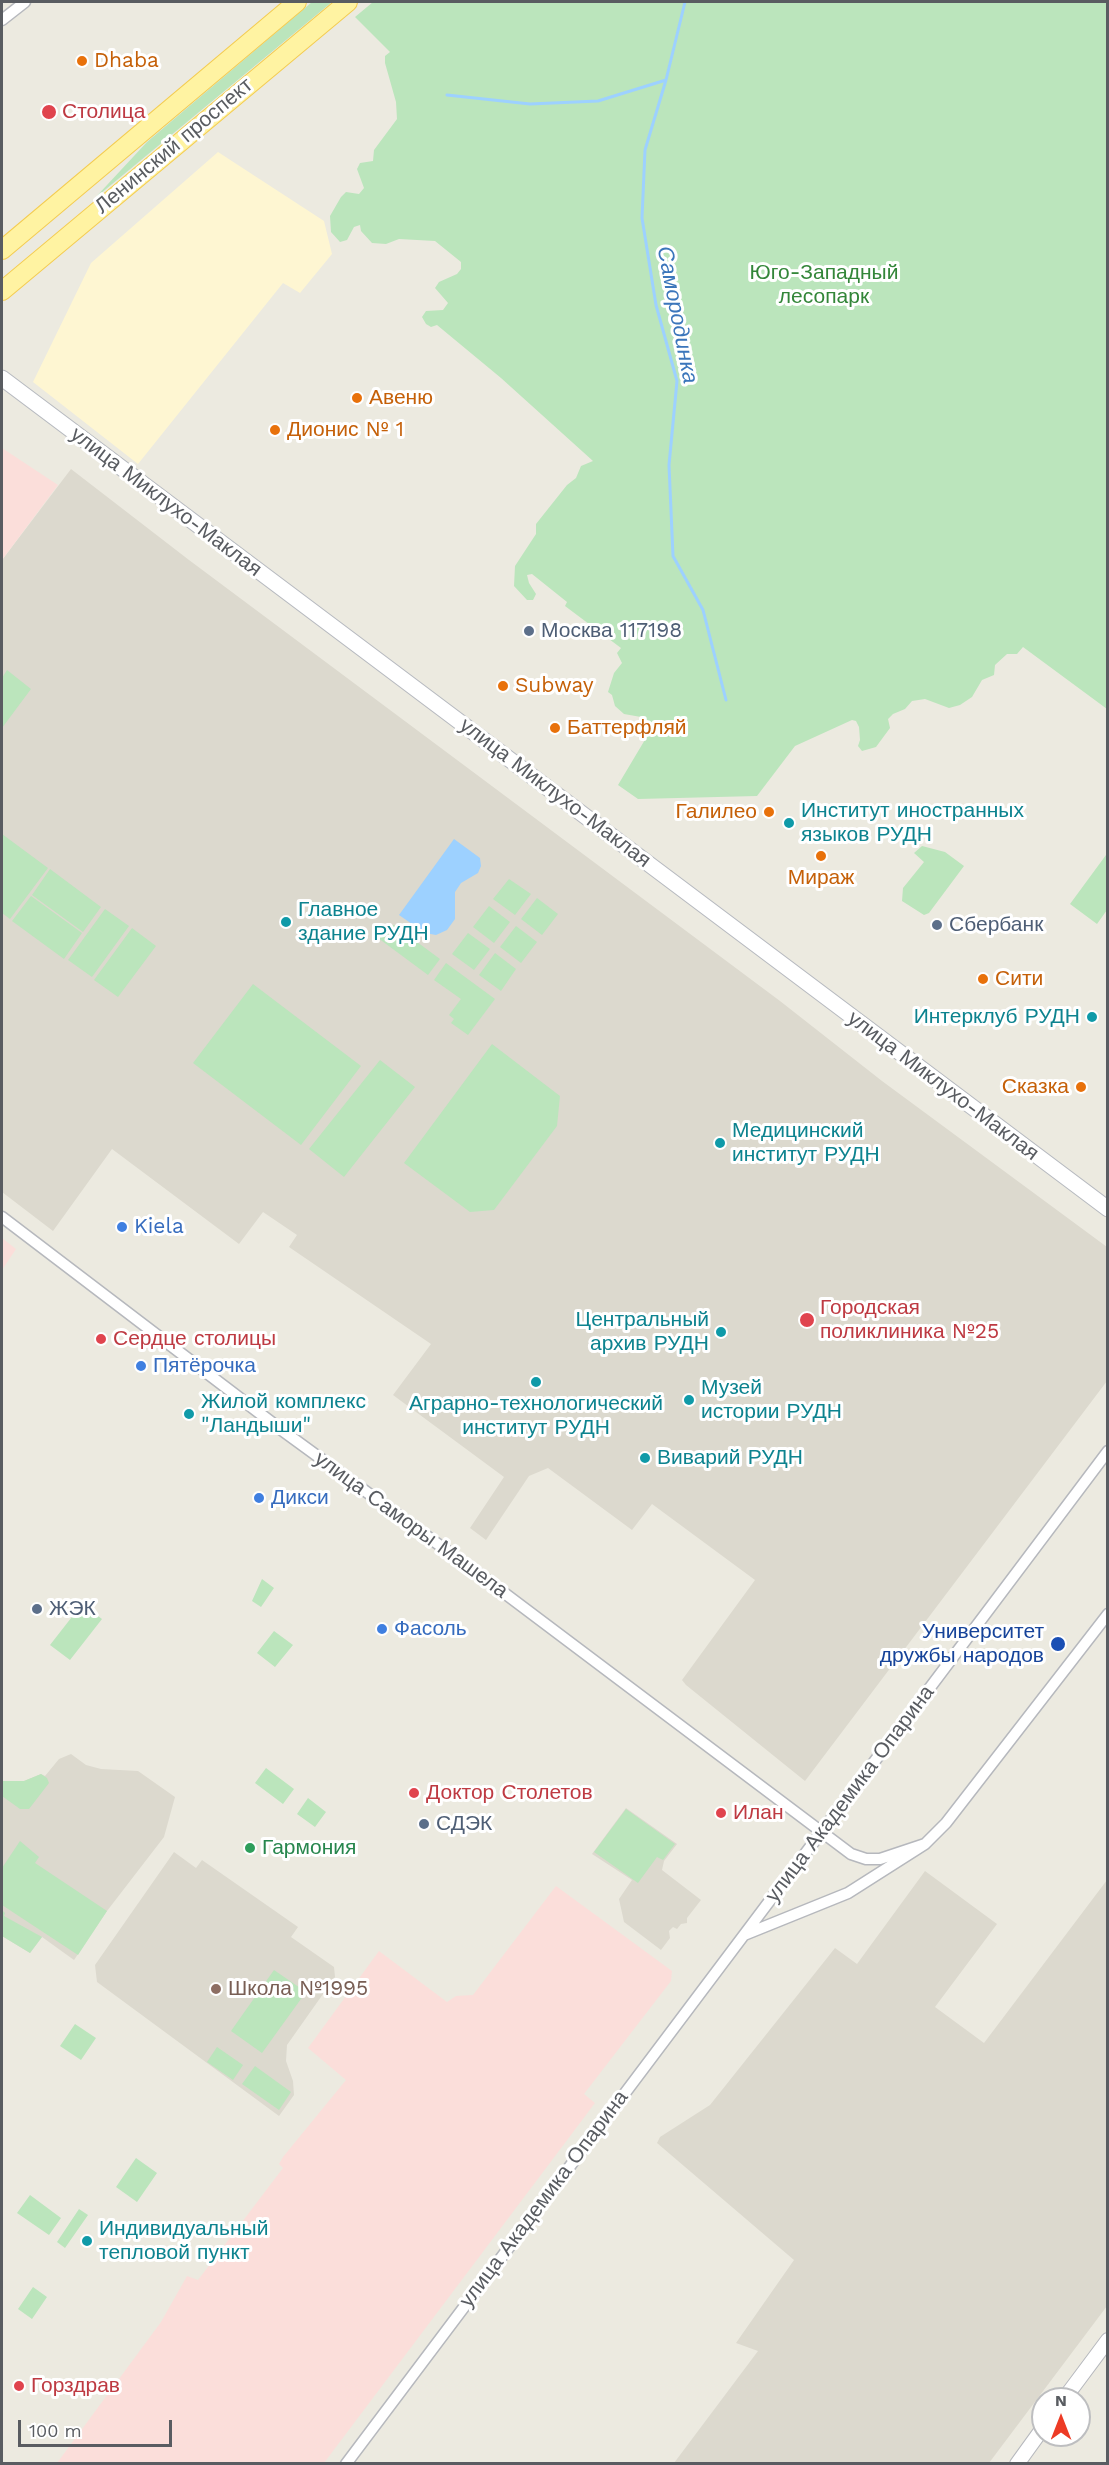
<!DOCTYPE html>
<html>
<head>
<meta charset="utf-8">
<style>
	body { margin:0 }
	#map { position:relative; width:1109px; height:2465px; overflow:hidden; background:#eceae0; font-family:"Work Sans",sans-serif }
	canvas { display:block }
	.frame { position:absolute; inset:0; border:3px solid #595c61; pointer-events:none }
	.north { position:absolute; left:1031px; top:2387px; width:60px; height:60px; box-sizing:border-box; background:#fff; border:2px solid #bdbec0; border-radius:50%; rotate:0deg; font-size:16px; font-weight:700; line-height:24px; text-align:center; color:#595c61 }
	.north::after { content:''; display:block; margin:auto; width:21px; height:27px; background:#ed3b25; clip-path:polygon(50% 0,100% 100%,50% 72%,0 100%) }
	.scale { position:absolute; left:18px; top:2420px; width:154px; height:27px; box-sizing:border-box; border:3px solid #595c61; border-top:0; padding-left:8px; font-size:18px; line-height:21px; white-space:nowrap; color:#595c61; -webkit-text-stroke:4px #fff; paint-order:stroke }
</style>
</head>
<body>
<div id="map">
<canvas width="1109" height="2465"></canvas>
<div class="frame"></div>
<div class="north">N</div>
<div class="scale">100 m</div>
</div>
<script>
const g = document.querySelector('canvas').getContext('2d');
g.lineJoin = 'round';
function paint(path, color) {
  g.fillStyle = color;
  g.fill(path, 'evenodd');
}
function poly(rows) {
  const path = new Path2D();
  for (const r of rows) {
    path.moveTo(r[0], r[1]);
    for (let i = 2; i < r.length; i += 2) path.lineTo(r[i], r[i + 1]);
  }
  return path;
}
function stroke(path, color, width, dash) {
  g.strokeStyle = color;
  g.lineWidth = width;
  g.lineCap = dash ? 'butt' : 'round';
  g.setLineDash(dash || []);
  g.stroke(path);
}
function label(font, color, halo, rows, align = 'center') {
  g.font = font + ' "Work Sans",sans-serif';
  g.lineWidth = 6;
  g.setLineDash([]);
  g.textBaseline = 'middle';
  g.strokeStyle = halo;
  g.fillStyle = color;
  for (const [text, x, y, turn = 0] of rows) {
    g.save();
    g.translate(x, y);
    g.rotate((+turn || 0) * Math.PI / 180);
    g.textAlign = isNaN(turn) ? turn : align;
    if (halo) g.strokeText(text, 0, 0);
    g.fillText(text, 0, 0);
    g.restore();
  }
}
paint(poly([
	[218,152,324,221,332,254,300,293,283,283,138,464,33,382,91,263]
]), '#fef6d2');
paint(poly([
	[71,469,189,560,780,1001,882,1081,1107,1247,1107,1381,805,1781,686,1685,682,1680,755,1580,652,1504,632,1530,548,1468,529,1476,486,1540,470,1528,504,1477,393,1395,431,1344,289,1247,297,1235,263,1212,239,1244,112,1149,53,1231,2,1192,2,560],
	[71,1754,86,1765,101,1769,138,1771,175,1797,164,1837,107,1911,74,1960,42,1937,30,1953,2,1936,2,1781,24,1781,41,1774,45,1776,59,1759],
	[626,1808,677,1844,664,1861,662,1870,701,1900,687,1918,687,1923,681,1924,677,1929,673,1927,669,1931,670,1938,661,1950,624,1922,619,1899,632,1880,592,1854],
	[174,1852,196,1868,202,1860,298,1927,291,1937,334,1967,335,1977,287,2045,286,2061,293,2081,294,2095,279,2116,97,1982,95,1965],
	[925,1871,997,1924,935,2007,984,2043,1107,1880,1107,2306,989,2463,674,2463,758,2351,736,2343,794,2260,657,2143,660,2137,710,2105,835,1948,857,1964]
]), '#dcd9ce');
paint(poly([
	[2,448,58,485,2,560],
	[2,1238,16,1249,2,1270],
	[556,1886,672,1971,671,1981,584,2094,595,2103,324,2463,57,2463,161,2322,187,2276,198,2280,283,2168,279,2164,283,2157,346,2080,308,2048,379,1951,447,2002,456,1996,473,1995]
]), '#fbdeda');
paint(poly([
	[312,2,332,2,94,199,147,142],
	[373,2,1107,2,1107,709,1023,647,1017,654,1007,654,995,665,994,675,982,680,972,697,960,705,949,708,925,699,912,701,905,709,893,714,888,719,890,728,876,747,862,751,858,746,860,740,859,727,856,721,852,720,795,746,757,796,638,799,618,785,646,738,645,722,641,717,624,714,615,706,612,695,608,692,614,673,622,663,617,653,621,648,565,606,567,602,532,574,527,575,529,583,536,594,533,600,527,600,514,586,515,566,536,534,536,524,567,485,576,478,581,466,593,461,501,378,437,325,431,327,426,324,422,317,426,311,443,310,448,303,435,288,439,282,457,274,461,269,461,262,435,241,399,239,386,244,372,243,361,231,360,225,354,227,347,240,340,242,331,232,330,216,341,197,346,192,359,194,364,188,357,169,360,163,373,161,374,150,397,119,396,102,385,63,385,56,390,52,355,17],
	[7,670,31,689,2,728,2,678],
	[2,834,48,868,10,919,2,913],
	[922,846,945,852,964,866,929,913,924,915,902,901,903,888,924,862,914,853],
	[1106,855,1107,910,1097,924,1070,904],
	[50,869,101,907,83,932,32,895],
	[509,879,531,894,515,915,493,899],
	[31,896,82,933,64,959,12,921],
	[537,898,558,914,542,935,521,919],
	[489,906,510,922,494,943,473,927],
	[105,909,129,926,92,977,68,960],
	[394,925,440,959,428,975,378,938,387,926],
	[516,926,537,942,521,963,500,947],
	[132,928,156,946,118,997,94,980],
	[468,933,490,949,474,970,452,954],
	[495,953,516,969,501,991,479,975],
	[446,963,495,999,468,1035,451,1023,454,1019,449,1015,461,999,434,980],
	[253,984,361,1066,301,1145,193,1063],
	[492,1044,560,1096,557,1126,494,1210,470,1212,404,1163],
	[380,1060,415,1087,344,1177,309,1149],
	[262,1579,274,1588,261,1607,252,1601],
	[82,1604,102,1619,70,1660,50,1645],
	[274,1631,293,1645,275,1667,257,1653],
	[266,1768,294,1789,283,1804,255,1783],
	[41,1774,47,1778,49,1783,29,1809,20,1809,2,1796,2,1781,24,1781],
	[308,1798,326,1812,315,1827,297,1814],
	[626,1809,675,1844,663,1860,657,1857,638,1883,594,1852],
	[20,1841,39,1857,35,1863,107,1911,78,1955,2,1905,2,1868],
	[2,1910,5,1913,4,1916,42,1937,30,1953,2,1936],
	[274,1970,306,1992,262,2053,231,2031],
	[75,2024,96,2038,81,2060,60,2046],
	[217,2047,243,2065,233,2080,207,2062],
	[255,2066,291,2092,279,2110,242,2084],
	[136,2158,157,2173,137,2202,116,2187],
	[30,2195,61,2218,49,2235,17,2213],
	[79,2209,88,2215,65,2248,57,2242],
	[33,2287,47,2297,32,2319,18,2309]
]), '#bbe5bc');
paint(poly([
	[454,839,480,858,481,866,478,873,461,883,455,892,455,919,447,930,436,935,425,933,399,915]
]), '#9dd1ff');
stroke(poly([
	[685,2,666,80,645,150,642,218,656,305,677,381,669,465,673,556,703,610,726,700],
	[447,95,530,104,598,101,666,80]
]), '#9dd1ff', 3);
const minor = poly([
	[2,20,25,2],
	[2,1217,283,1431,483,1577,851,1854,866,1859,880,1859,925,1844],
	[744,1935,848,1893,925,1844,946,1823,1108,1614],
	[346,2464,1108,1451]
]);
const tertiary = poly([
	[1064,2399,1108,2340],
	[1017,2464,1043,2428]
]);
const secondary = poly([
	[2,378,1108,1209]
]);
const primary = poly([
	[2,250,297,2],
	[2,291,348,2]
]);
stroke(minor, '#b6b8bd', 13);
stroke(tertiary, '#b6b8bd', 16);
stroke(secondary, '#b6b9bf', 17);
stroke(primary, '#f4cc51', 20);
stroke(minor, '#fff', 10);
stroke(tertiary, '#fff', 14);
stroke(secondary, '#fff', 15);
stroke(primary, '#fff3a2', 18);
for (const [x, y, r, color] of [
	[82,61,6,"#e8710a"],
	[49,112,8,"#e0444e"],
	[357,398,6,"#e8710a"],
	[275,430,6,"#e8710a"],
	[529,631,6,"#5c6f8a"],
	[503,686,6,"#e8710a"],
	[555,728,6,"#e8710a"],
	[769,812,6,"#e8710a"],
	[789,823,6,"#0f9aa8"],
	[821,856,6,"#e8710a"],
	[286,922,6,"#0f9aa8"],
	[937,925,6,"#5c6f8a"],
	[983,979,6,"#e8710a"],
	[1092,1017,6,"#0f9aa8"],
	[1081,1087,6,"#e8710a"],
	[720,1143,6,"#0f9aa8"],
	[122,1227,6,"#3f7fe0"],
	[807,1320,8,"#e0444e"],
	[721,1332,6,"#0f9aa8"],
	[101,1339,6,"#e0444e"],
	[141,1366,6,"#3f7fe0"],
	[536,1382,6,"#0f9aa8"],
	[689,1400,6,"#0f9aa8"],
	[189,1414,6,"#0f9aa8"],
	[645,1458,6,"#0f9aa8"],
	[259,1498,6,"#3f7fe0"],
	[37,1609,6,"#5c6f8a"],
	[382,1629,6,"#3f7fe0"],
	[1058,1644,8,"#1a4fb4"],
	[414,1793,6,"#e0444e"],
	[721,1813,6,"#e0444e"],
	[424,1824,6,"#5c6f8a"],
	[250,1848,6,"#2e9e5b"],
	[216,1989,6,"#8d6e63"],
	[87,2241,6,"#0f9aa8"],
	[19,2386,6,"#e0444e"]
]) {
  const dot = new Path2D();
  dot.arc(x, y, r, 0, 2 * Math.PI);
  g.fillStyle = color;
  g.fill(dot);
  stroke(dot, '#fff', 2);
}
label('21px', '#c56008', '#fff', [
	["Dhaba",94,61],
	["Авеню",369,398],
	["Дионис № 1",287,430],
	["Subway",515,686],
	["Баттерфляй",567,728],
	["Галилео",757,812,"right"],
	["Мираж",821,878,"center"],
	["Сити",995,979],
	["Сказка",1069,1087,"right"]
], 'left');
label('21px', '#be3a42', '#fff', [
	["Столица",62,112],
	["Городская",820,1308],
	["поликлиника №25",820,1332],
	["Сердце столицы",113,1339],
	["Доктор Столетов",426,1793],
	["Илан",733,1813],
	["Горздрав",31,2386]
], 'left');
label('21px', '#595c61', '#fff', [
	["Ленинский проспект",174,146,-40],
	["улица Миклухо-Маклая",166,502,37],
	["улица Миклухо-Маклая",555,793,37],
	["улица Миклухо-Маклая",943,1086,37],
	["улица Саморы Машела",411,1525,36],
	["улица Академика Опарина",850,1794,-53],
	["улица Академика Опарина",544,2199,-53]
]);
label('21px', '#338639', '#fff', [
	["Юго-Западный",824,273],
	["лесопарк",824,297]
]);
label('21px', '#4e5e75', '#fff', [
	["Москва 117198",541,631],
	["Сбербанк",949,925],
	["ЖЭК",49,1609],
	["СДЭК",436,1824]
], 'left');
label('21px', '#0d838f', '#fff', [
	["Институт иностранных",801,811],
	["языков РУДН",801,835],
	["Главное",298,910],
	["здание РУДН",298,934],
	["Интерклуб РУДН",1080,1017,"right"],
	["Медицинский",732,1131],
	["институт РУДН",732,1155],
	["Центральный",709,1320,"right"],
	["архив РУДН",709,1344,"right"],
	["Музей",701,1388],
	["истории РУДН",701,1412],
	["Жилой комплекс",201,1402],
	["\"Ландыши\"",201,1426],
	["Аграрно-технологический",536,1404,"center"],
	["институт РУДН",536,1428,"center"],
	["Виварий РУДН",657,1458],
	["Индивидуальный",99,2229],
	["тепловой пункт",99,2253]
], 'left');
label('21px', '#366cbe', '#fff', [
	["Kiela",134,1227],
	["Пятёрочка",153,1366],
	["Дикси",271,1498],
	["Фасоль",394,1629]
], 'left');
label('21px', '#164399', '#fff', [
	["Университет",1044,1632],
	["дружбы народов",1044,1656]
], 'right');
label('21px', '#27864d', '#fff', [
	["Гармония",262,1848]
], 'left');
label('21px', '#785e54', '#fff', [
	["Школа №1995",228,1989]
], 'left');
label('italic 22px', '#3b76bb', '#fff', [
	["Самородинка",677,315,79]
]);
</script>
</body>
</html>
